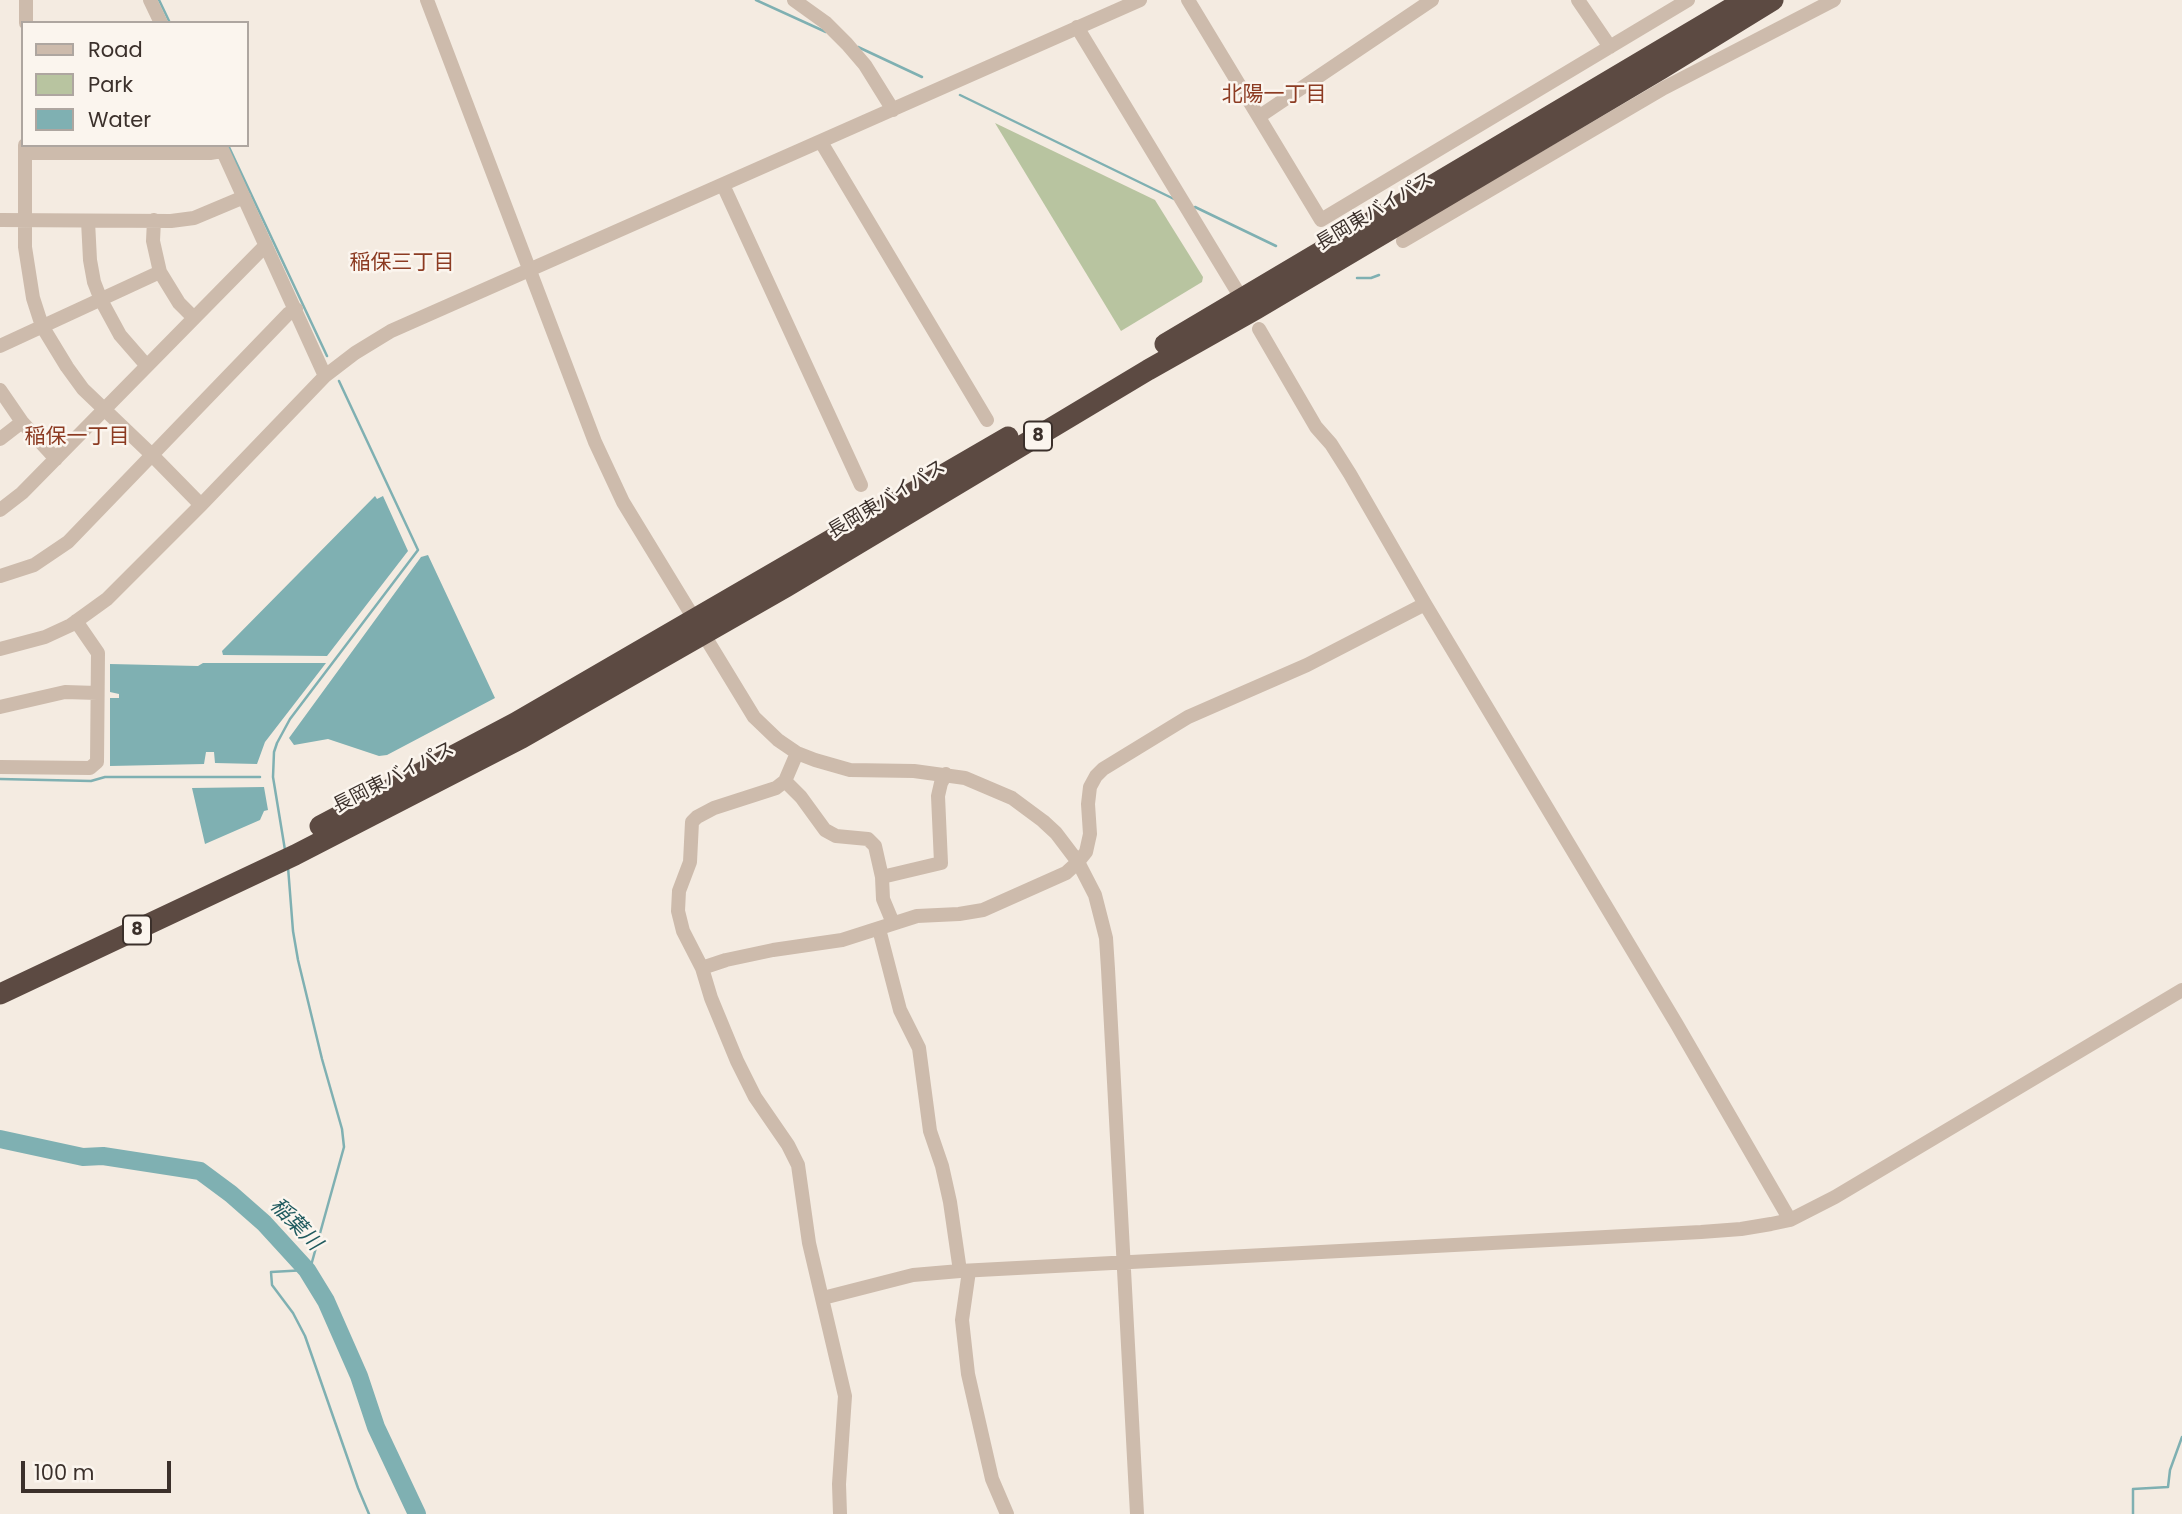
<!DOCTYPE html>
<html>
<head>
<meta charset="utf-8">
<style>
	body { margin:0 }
	#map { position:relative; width:2182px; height:1514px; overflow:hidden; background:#f4ebe1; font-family:Poppins,sans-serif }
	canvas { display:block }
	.legend { position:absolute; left:21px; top:21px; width:228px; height:126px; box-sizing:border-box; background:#fbf5ee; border:2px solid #aea6a0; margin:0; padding:9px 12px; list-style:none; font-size:21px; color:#3b302b }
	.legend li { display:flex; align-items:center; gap:14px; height:35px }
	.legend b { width:35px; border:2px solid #aea6a0 }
	.scale { position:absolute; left:21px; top:1461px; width:150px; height:32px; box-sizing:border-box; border:4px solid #3b302b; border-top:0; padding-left:9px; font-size:21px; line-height:24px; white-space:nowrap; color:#3b302b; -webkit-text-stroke:5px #fbf5ee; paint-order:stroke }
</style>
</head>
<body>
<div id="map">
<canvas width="2182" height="1514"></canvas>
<ul class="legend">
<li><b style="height:9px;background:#cdbbac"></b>Road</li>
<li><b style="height:19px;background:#b8c4a0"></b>Park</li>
<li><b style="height:19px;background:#7fb0b2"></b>Water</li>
</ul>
<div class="scale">100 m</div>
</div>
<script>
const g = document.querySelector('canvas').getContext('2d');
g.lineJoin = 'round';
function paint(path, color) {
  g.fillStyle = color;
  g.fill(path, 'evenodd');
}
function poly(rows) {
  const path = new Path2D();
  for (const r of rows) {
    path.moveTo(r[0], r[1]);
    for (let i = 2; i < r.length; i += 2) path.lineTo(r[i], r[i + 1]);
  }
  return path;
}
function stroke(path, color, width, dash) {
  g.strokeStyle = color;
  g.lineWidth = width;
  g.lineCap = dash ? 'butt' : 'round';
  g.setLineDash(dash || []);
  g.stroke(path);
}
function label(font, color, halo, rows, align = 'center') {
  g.font = font + ' Poppins,"Noto Sans JP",sans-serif';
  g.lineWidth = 5;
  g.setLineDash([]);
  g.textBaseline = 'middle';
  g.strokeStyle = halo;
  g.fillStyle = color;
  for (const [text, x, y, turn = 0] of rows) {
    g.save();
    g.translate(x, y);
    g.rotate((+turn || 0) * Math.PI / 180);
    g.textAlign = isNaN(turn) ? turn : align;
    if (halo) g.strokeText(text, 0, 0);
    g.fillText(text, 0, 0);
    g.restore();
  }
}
paint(poly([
	[995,123,1155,200,1203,277,1202,282,1121,331]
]), '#b8c4a0');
paint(poly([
	[375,496,377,499,383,496,408,551,327,656,223,655,222,651],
	[428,555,495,698,387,755,379,756,328,739,294,745,289,738,421,557],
	[203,663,326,663,265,742,257,764,215,763,214,752,206,752,204,764,110,766,110,698,119,698,119,694,110,692,110,664,198,666],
	[264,787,268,810,264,811,260,820,205,844,192,788]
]), '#7fb0b2');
stroke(poly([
	[159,0,170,23],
	[756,0,826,32],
	[858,47,922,77],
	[960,95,1174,199],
	[228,145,327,356],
	[1195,207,1276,246],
	[1357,278,1371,278,1379,275],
	[0,779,91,781,105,777,260,777],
	[285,850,273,777,274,752,277,743,290,719,418,550,339,381],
	[288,867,293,931,298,960,322,1059,342,1129,344,1147,312,1262,307,1270,271,1272,272,1285,293,1313,305,1336,358,1488,369,1514],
	[2133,1514,2133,1489,2168,1487,2170,1470,2182,1437]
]), '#7fb0b2', 2.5);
stroke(poly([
	[0,1139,83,1157,103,1156,200,1171,231,1194,264,1223,307,1270,326,1301,359,1376,376,1427,417,1514]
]), '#7fb0b2', 18);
stroke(poly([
	[150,0,161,23],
	[427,0,595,442,623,502,754,717,778,740,797,753,815,760,850,770,914,771,965,778,1012,798,1043,821,1056,833,1078,862,1095,895,1106,938,1108,969,1137,1514],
	[794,0,826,23,847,44,865,65,893,110],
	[1188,0,1321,220,1688,0],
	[1578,0,1610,47],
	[26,23,26,0],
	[1077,27,1237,291],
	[1260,116,1432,0],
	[821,142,987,420],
	[25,145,25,247,33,298,42,326,67,367,83,389,151,454,201,505],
	[220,145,325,376],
	[25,153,210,153,222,151],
	[723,185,861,485],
	[0,220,171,221,194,218,244,197],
	[154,220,153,241,160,272,179,303,193,317],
	[88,221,90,260,94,282,101,300,120,335,147,366],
	[1403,241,1664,88,1834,0],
	[1259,329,1316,427,1331,444,1350,474,1425,604,1676,1023,1790,1220],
	[0,346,160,272],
	[0,390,22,422,56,459],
	[0,439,22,422],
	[0,510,22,493,266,245],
	[0,576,34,565,68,542,288,314,296,309],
	[0,649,45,637,71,625,107,599,201,505,325,376,355,353,391,331,1140,0],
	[0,707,65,692,97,693],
	[797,753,785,781,776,788,714,808,697,817,692,822,690,862,679,891,678,911,683,931,702,968,711,998,737,1061,755,1097,788,1145,798,1165,809,1243,845,1396,839,1484,840,1514],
	[0,767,90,768,97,762,98,653,76,621],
	[785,781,801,797,825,830,836,836,868,839,875,846,882,877,883,899,893,923],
	[882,877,941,863,938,796,941,783,946,774],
	[879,929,900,1010,919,1048,930,1131,942,1166,950,1202,960,1271],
	[702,968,726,960,773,950,842,940,917,916,959,914,983,910,1066,873,1078,862,1086,852,1090,834,1088,804,1090,787,1096,776,1103,769,1188,717,1307,665,1425,604],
	[969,1271,962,1320,968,1374,992,1479,1007,1514],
	[823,1298,913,1275,960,1271,1701,1232,1741,1229,1771,1224,1790,1220,1835,1197,2182,990]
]), '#cdbbac', 14);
stroke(poly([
	[1165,344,1745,0],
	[320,826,515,723,1008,437],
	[0,994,295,855,522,738,786,587,1148,370,1256,309,1661,69,1773,0]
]), '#5c4a42', 21);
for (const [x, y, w] of [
	[1038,436,28],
	[137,930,28]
]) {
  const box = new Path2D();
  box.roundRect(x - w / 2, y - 14.5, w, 29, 5);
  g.fillStyle = '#fbf5ee';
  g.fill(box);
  stroke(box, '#3b302b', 2);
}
label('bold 18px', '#3b302b', null, [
	["8",1038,436],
	["8",137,930]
]);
label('19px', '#3b302b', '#fbf5ee', [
	["長岡東バイパス",1375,212,-31],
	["長岡東バイパス",887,500,-31],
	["長岡東バイパス",394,778,-27]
]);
label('21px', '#8c3b22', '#fbf5ee', [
	["北陽一丁目",1274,96],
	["稲保三丁目",402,264],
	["稲保一丁目",77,438]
]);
label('italic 21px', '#1f5a5e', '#fbf5ee', [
	["稲葉川",295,1225,46]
]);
</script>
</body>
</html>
